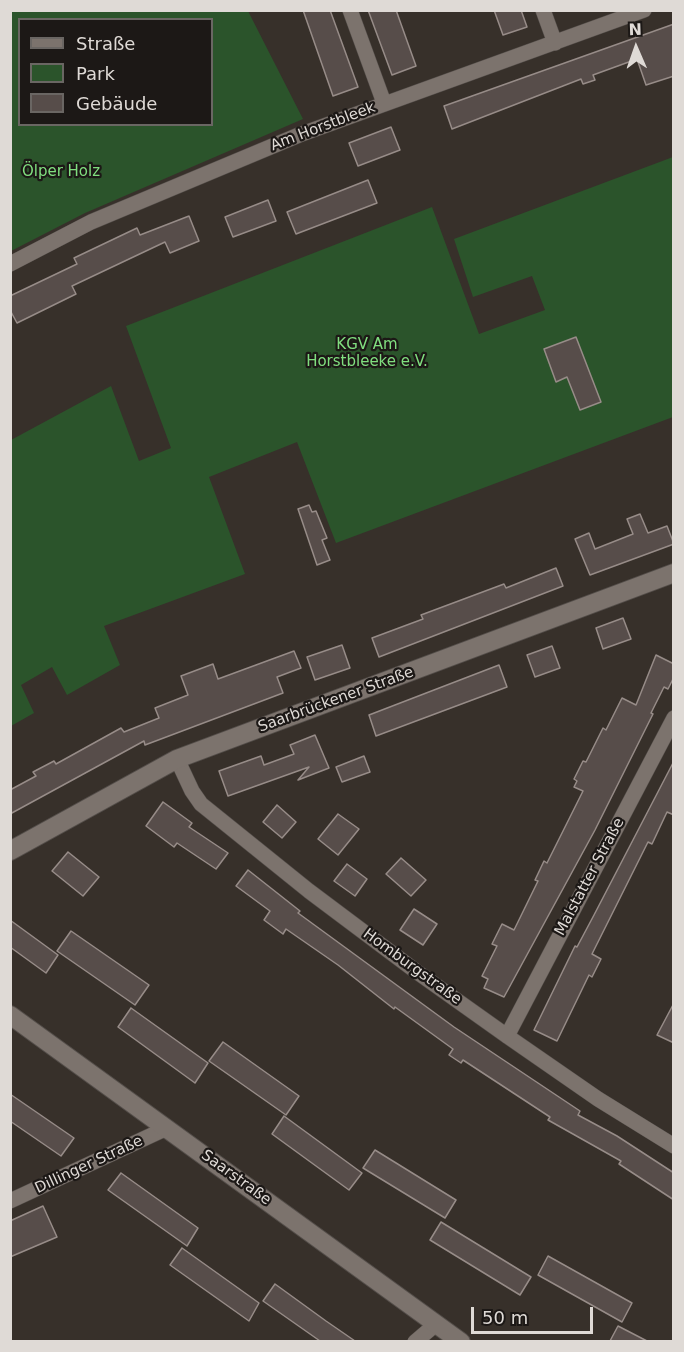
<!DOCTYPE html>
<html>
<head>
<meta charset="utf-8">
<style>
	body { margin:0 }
	#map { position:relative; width:684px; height:1352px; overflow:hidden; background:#37302a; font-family:"DejaVu Sans",sans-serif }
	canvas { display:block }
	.frame { position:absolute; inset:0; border:12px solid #dfdad6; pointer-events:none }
	.legend { position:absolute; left:18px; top:18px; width:195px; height:108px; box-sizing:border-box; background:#1c1816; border:2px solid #6a6663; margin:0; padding:8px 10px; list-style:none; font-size:18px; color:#dfdad6 }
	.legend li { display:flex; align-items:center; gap:12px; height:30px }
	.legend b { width:30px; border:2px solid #6a6663 }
	.north { position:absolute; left:606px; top:18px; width:60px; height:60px; -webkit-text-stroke:4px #1c1816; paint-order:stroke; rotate:358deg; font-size:16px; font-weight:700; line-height:24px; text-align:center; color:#dfdad6 }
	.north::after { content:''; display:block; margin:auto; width:21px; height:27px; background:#dfdad6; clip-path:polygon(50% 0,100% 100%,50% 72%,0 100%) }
	.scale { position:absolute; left:471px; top:1307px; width:122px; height:27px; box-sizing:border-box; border:3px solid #dfdad6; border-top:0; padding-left:8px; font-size:18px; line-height:21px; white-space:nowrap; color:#dfdad6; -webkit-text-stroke:4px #1c1816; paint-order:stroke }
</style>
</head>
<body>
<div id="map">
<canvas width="684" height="1352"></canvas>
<div class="frame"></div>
<ul class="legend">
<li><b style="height:8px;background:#7c736d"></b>Straße</li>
<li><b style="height:16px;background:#2b542b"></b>Park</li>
<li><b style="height:16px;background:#574d4a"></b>Gebäude</li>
</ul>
<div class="north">N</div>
<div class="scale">50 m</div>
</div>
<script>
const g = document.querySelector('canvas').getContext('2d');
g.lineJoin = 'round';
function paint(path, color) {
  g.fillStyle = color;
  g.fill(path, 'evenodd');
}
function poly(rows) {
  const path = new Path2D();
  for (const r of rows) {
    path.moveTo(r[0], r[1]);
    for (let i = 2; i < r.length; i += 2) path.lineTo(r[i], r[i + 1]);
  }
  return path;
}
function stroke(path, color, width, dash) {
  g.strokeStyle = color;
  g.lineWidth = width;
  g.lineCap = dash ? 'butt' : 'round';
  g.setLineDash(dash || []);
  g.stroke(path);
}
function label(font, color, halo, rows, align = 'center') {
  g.font = font + ' "DejaVu Sans",sans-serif';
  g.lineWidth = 4.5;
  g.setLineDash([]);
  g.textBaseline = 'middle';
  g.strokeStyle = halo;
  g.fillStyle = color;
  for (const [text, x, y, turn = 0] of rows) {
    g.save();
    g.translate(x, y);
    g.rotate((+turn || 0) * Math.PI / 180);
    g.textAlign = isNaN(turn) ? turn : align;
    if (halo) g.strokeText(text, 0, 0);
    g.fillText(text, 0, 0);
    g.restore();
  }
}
paint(poly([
	[11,10,248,11,303,119,85,213,11,251],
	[20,20,212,20,212,124,20,124],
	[673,157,673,417,336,543,297,442,209,477,245,574,104,626,120,665,67,695,52,667,21,685,34,713,11,726,11,440,111,386,139,461,171,448,126,326,432,207,479,334,545,310,532,276,473,297,454,239]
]), '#2b542b');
const building = poly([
	[303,10,330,10,358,87,333,96,303,10],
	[368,10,396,10,416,66,392,75,368,10],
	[494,10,521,10,527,27,503,35,494,10],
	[674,24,674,76,646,85,637,59,593,75,595,80,583,84,581,79,452,129,444,106,674,24],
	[391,127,400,150,358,166,349,143,391,127],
	[368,180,377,203,296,234,287,212,368,180],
	[268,200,276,221,233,237,225,217,268,200],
	[189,216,199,241,170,253,165,242,72,286,76,294,17,323,10,310,10,296,77,264,74,258,137,228,140,235,189,216],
	[576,337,601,402,580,410,567,377,556,382,544,349,576,337],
	[309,505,312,512,316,511,327,538,322,540,330,560,317,565,298,509,309,505],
	[640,514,648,533,667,526,674,544,590,575,575,539,589,533,595,549,633,534,627,519,640,514],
	[556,568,563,586,379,657,372,638,423,619,421,615,504,584,506,588,556,568],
	[623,618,631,639,603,649,596,628,623,618],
	[342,645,350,668,315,680,307,657,342,645],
	[552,646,560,668,535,677,527,655,552,646],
	[294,651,301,668,277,677,283,693,145,745,144,741,10,814,10,790,36,776,33,772,54,761,56,764,121,728,124,732,159,718,155,708,188,695,181,676,213,664,218,679,294,651],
	[656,655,674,664,674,677,668,689,664,687,651,713,653,714,595,830,504,997,484,988,488,979,482,976,497,946,492,944,502,924,514,930,538,881,535,880,544,861,547,863,583,791,574,787,577,781,574,779,583,761,586,762,603,728,606,730,622,698,636,705,656,655],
	[499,665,507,687,376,736,369,715,499,665],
	[315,735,329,768,298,780,309,767,228,796,219,771,261,756,264,765,294,754,290,745,315,735],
	[364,756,370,772,342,782,336,767,364,756],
	[674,761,674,815,667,812,652,844,648,842,592,954,601,959,592,977,589,975,557,1041,534,1030,575,946,577,947,594,915,674,761],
	[163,802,192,823,189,827,228,853,216,869,177,843,174,847,146,826,163,802],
	[277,805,296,822,282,838,263,822,277,805],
	[338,814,359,829,338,855,318,839,338,814],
	[68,852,99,877,83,896,52,871,68,852],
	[401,858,426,880,411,896,386,874,401,858],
	[347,864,367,879,355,896,334,881,347,864],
	[248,870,300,911,298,913,454,1027,580,1111,578,1115,617,1136,674,1173,674,1200,619,1164,621,1161,548,1120,550,1117,463,1060,461,1063,449,1055,453,1049,395,1007,394,1009,338,965,286,929,283,934,264,920,270,911,236,886,248,870],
	[414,909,437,924,423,945,400,930,414,909],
	[10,920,58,955,46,973,10,947,10,920],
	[71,931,149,985,135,1005,57,951,71,931],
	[674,1003,674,1043,657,1035,674,1003],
	[131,1008,208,1063,195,1083,118,1027,131,1008],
	[223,1042,299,1096,286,1115,209,1061,223,1042],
	[10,1094,74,1138,61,1156,10,1121,10,1094],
	[284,1116,362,1173,349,1190,272,1134,284,1116],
	[375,1150,456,1200,445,1218,363,1168,375,1150],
	[121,1173,198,1228,187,1246,108,1190,121,1173],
	[43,1206,57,1237,10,1257,10,1221,43,1206],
	[441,1222,531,1277,520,1295,430,1240,441,1222],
	[182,1248,259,1303,249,1321,170,1265,182,1248],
	[548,1256,632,1303,622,1322,538,1275,548,1256],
	[275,1284,326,1321,355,1341,320,1341,263,1301,275,1284],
	[618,1326,647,1341,610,1341,618,1326]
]);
paint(building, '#574d4a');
stroke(building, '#978c88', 1.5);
const street = poly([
	[350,10,384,103],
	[543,10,555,43],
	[10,264,91,222,299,135,644,10],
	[177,759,192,791,201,804,309,891,417,972,507,1036,598,1099,674,1146],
	[507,1036,674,718],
	[10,1201,167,1128],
	[415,1342,436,1324]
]);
const secondary = poly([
	[10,851,177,759,674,573],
	[10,1015,461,1342]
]);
stroke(street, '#544e4a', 16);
stroke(secondary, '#544e4a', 20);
stroke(street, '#7c736d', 15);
stroke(secondary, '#7c736d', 18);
label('15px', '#dfdad6', '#1c1816', [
	["Am Horstbleek",323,127,-21],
	["Saarbrückener Straße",336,700,-20],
	["Malstatter Straße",590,877,-62],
	["Homburgstraße",412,967,36],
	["Dillinger Straße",89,1165,-25],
	["Saarstraße",236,1178,36]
]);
label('15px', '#80de7f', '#1c1816', [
	["Ölper Holz",61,172],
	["KGV Am",367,345],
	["Horstbleeke e.V.",367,362]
]);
</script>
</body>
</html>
